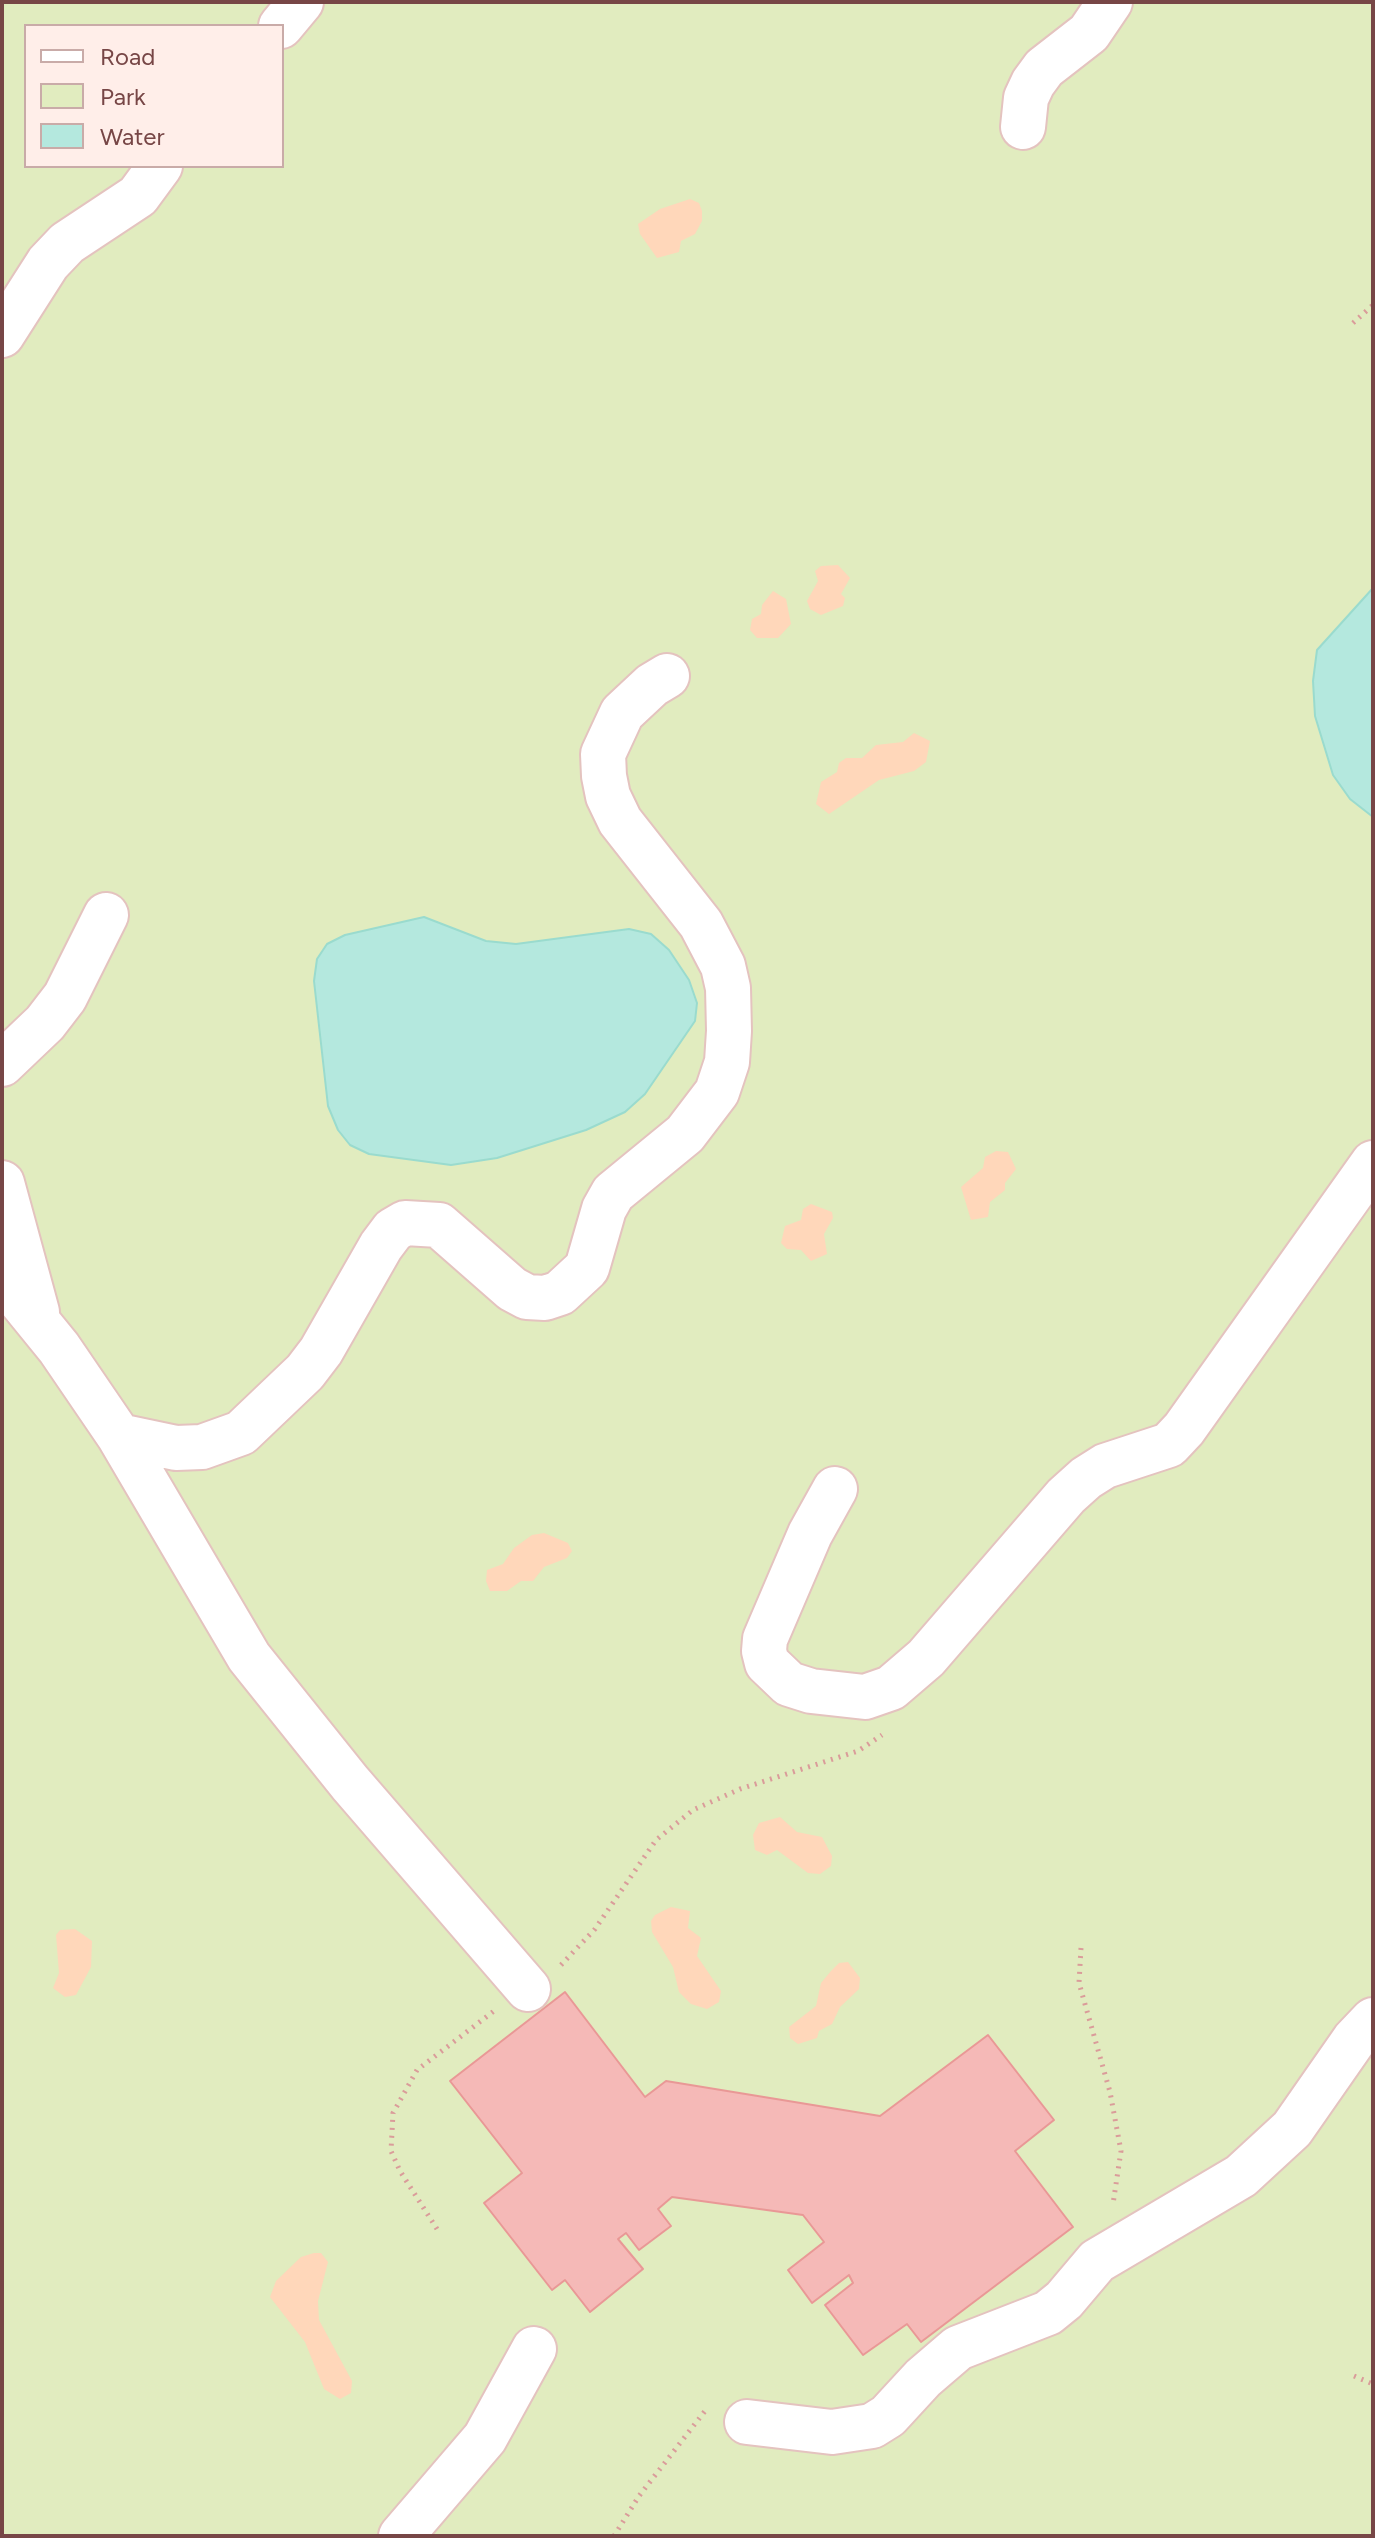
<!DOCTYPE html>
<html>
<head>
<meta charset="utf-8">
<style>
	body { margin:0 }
	#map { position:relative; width:1375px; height:2538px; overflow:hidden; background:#fee8e1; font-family:Figtree,sans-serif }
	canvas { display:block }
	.frame { position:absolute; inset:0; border:4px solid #774646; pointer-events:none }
	.legend { position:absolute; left:24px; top:24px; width:260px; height:144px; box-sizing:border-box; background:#ffeee9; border:2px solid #c9aba8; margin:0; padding:10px 14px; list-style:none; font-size:24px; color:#774646 }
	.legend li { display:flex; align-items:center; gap:16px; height:40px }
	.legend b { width:40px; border:2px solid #c9aba8 }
</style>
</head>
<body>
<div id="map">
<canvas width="1375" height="2538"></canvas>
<div class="frame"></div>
<ul class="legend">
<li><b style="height:10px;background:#fff"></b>Road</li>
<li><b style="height:22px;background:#e1ecbf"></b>Park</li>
<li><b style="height:22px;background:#b4e8de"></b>Water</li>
</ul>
</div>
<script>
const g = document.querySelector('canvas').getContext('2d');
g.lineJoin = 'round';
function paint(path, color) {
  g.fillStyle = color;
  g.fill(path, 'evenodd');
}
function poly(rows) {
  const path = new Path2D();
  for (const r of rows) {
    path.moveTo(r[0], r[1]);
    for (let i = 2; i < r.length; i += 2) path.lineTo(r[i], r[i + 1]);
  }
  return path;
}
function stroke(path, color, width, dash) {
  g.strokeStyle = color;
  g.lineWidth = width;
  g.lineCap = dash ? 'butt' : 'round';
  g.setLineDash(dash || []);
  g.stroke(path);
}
paint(poly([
	[2,2,1373,2,1373,2536,2,2536],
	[26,26,282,26,282,166,26,166]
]), '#e1ecbf');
paint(poly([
	[690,199,699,203,702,211,702,221,695,234,681,241,679,252,657,258,640,234,638,224,660,209],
	[838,565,850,578,841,594,845,598,843,606,821,615,810,609,807,601,818,581,815,571,821,566],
	[773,591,786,599,791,624,778,638,757,638,750,630,752,619,761,614,762,605],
	[914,733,930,741,926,762,914,771,879,780,829,814,816,804,821,782,837,772,839,763,846,758,862,758,876,745,903,742],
	[996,1151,1008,1152,1016,1169,1005,1183,1005,1190,990,1202,988,1217,971,1220,961,1187,983,1168,985,1157],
	[811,1204,832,1212,833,1218,824,1234,827,1254,811,1261,801,1250,787,1249,781,1243,785,1226,801,1220,803,1209],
	[544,1533,568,1543,572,1551,567,1558,544,1567,533,1581,521,1581,507,1591,490,1591,486,1581,487,1570,503,1564,514,1548,532,1535],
	[780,1817,797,1832,822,1837,832,1856,831,1866,820,1874,808,1873,777,1850,767,1855,755,1850,753,1835,759,1823],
	[671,1907,690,1911,688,1928,701,1938,697,1956,721,1991,719,2002,707,2009,691,2004,679,1992,673,1967,652,1932,651,1921,655,1915],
	[75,1929,92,1941,91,1967,76,1995,65,1997,53,1988,59,1973,56,1935,60,1930],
	[848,1962,860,1978,859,1989,840,2007,832,2024,819,2031,817,2038,798,2044,790,2038,789,2027,816,2006,821,1983,831,1971,839,1963],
	[314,2253,321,2253,328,2262,318,2301,319,2320,352,2381,351,2393,340,2399,324,2389,305,2342,270,2297,276,2281,301,2257]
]), '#ffd7ba');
const water = poly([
	[1373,588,1373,817,1350,799,1333,775,1315,716,1313,681,1317,650,1373,588],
	[424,917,486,941,516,944,629,929,651,934,669,950,689,980,697,1003,695,1021,645,1094,625,1112,586,1130,497,1158,451,1165,369,1154,350,1145,338,1130,328,1106,314,981,317,959,327,944,345,935,424,917]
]);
paint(water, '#b4e8de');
stroke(water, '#9adbce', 2);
const building = poly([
	[565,1992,645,2097,666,2081,880,2116,988,2035,1054,2120,1015,2151,1073,2227,921,2342,907,2324,863,2355,825,2305,853,2283,849,2275,812,2303,788,2270,824,2242,803,2215,672,2197,658,2209,671,2226,639,2250,626,2233,618,2239,643,2269,590,2312,565,2280,552,2290,484,2203,522,2173,450,2081,565,1992]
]);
paint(building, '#f5b9b7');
stroke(building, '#e99896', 2);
const minor = poly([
	[281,26,301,2],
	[1023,127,1026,98,1033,83,1044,68,1089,33,1110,2],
	[2,335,48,263,67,243,138,196,160,166],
	[2,1064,45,1023,65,997,106,915],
	[2,1183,37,1312],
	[2,1278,59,1348,119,1436,249,1657,350,1783,528,1989],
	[119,1436,176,1448,202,1447,241,1433,305,1372,321,1351,381,1246,393,1230,405,1223,439,1225,512,1289,527,1297,545,1298,560,1293,587,1268,604,1209,613,1193,685,1134,717,1092,727,1062,729,1031,728,988,723,966,701,924,620,821,608,796,604,776,603,754,622,713,652,685,667,676],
	[835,1489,810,1534,765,1639,764,1651,767,1663,789,1684,811,1691,865,1697,891,1688,926,1658,1066,1496,1086,1478,1105,1466,1169,1445,1184,1429,1373,1163],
	[747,2422,832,2432,872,2426,888,2416,923,2378,958,2348,1048,2313,1064,2300,1097,2261,1241,2176,1292,2129,1354,2040,1373,2020],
	[401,2536,485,2438,534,2349]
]);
stroke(minor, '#e4c3bf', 48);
stroke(poly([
	[1353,323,1373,305],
	[1081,1948,1079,1983,1110,2092,1121,2151,1113,2204],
	[561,1965,595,1929,656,1840,693,1810,740,1789,858,1751,882,1735],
	[437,2229,400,2171,391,2151,393,2113,417,2070,494,2011],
	[1354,2376,1373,2384],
	[614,2536,639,2496,705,2411]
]), '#da9c9a', 5, [2, 6]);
stroke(minor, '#fff', 44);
</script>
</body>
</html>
